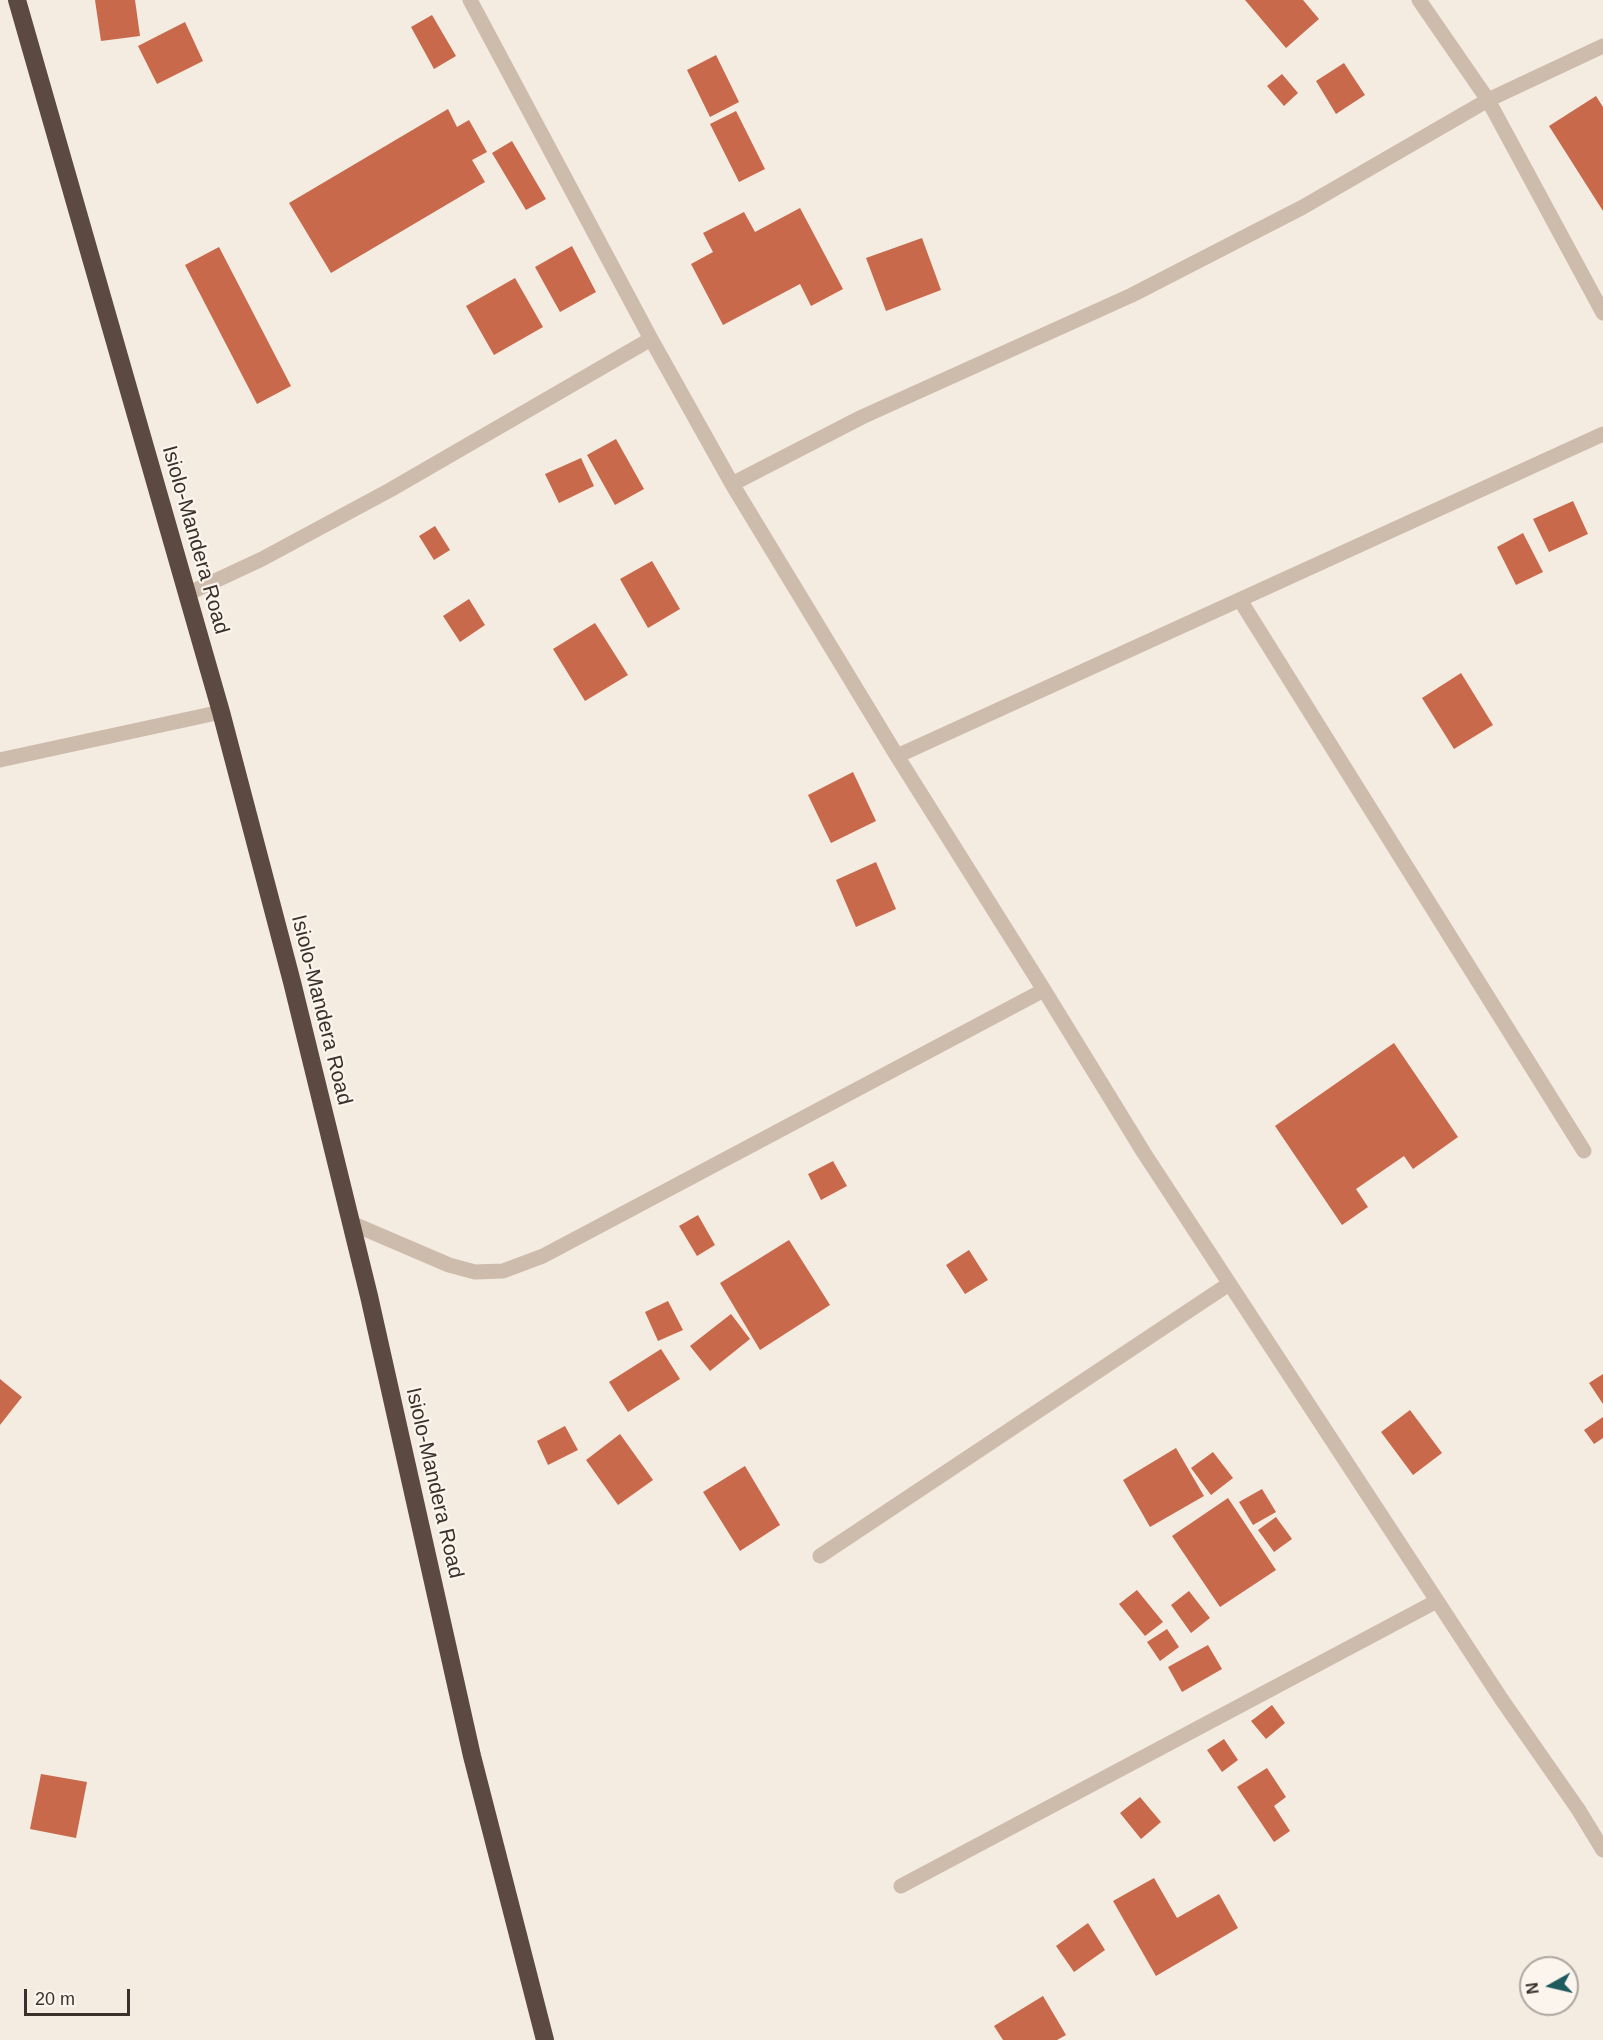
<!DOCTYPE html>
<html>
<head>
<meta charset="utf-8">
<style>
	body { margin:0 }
	#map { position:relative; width:1603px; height:2040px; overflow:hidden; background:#f4ebe1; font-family:Arial,sans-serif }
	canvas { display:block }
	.north { position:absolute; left:1519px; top:1956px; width:60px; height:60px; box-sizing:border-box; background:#fbf5ee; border:2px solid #aea6a0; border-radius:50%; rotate:262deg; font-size:16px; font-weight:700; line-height:24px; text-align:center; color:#3b302b }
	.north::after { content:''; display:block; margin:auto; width:21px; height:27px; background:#1f5a5e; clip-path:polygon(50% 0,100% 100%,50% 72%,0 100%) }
	.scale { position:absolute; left:24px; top:1989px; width:106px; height:27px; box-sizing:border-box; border:3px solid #3b302b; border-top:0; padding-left:8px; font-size:18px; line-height:21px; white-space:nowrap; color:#3b302b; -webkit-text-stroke:4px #fbf5ee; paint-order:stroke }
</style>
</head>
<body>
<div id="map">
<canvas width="1603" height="2040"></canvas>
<div class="north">N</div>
<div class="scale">20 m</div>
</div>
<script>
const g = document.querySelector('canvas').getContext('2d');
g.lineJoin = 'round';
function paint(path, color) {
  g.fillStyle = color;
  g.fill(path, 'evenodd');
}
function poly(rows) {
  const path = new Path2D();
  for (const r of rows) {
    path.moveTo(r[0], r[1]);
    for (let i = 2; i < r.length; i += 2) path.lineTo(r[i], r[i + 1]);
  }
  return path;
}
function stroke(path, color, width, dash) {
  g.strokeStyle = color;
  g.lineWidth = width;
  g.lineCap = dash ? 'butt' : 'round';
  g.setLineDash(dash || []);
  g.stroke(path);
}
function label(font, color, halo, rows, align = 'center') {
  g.font = font + ' Arial,sans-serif';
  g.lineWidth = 4.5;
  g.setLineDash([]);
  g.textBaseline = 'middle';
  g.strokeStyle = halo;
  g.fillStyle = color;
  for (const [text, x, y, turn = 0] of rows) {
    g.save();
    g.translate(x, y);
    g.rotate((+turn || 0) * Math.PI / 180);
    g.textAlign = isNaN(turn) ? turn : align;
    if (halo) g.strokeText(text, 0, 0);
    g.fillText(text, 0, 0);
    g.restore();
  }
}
paint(poly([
	[95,0,135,0,140,36,101,41],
	[1245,0,1303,0,1319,19,1286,48],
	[432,15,456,56,434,69,411,27],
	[185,22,203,61,157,84,138,46],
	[716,55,739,102,710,117,687,70],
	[1344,63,1365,95,1336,114,1316,81],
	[1282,74,1298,93,1284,106,1267,86],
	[1596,96,1603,107,1603,211,1549,126],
	[448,109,457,127,469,120,487,152,472,160,485,182,331,273,289,203],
	[736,111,765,169,739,182,710,124],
	[512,141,546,199,526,210,492,153],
	[800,208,843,289,811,306,800,284,723,325,691,264,713,252,703,233,744,212,755,232],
	[922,238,941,290,886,311,866,258],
	[572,246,596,292,560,312,535,267],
	[219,247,291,386,257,404,185,265],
	[515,278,543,327,494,355,466,306],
	[616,439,644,489,615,505,587,455],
	[581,458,594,486,559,503,545,474],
	[1573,501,1588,534,1549,552,1533,519],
	[435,526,450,550,434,560,419,536],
	[1523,533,1543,572,1516,585,1497,547],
	[652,561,680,609,648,628,620,579],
	[469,599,485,625,460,642,443,616],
	[595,623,628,675,585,701,553,649],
	[1461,673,1493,725,1454,749,1422,698],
	[853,772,876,821,831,843,808,795],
	[876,862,896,909,856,927,836,880],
	[1394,1043,1458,1137,1413,1169,1404,1156,1356,1189,1368,1207,1342,1225,1275,1126],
	[833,1161,847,1186,821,1200,808,1174],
	[698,1215,715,1245,697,1256,679,1226],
	[789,1240,830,1305,760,1350,720,1283],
	[969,1250,988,1280,965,1294,946,1265],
	[668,1301,683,1330,658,1341,645,1312],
	[731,1314,750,1339,710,1371,690,1346],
	[661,1349,680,1379,628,1412,609,1382],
	[1603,1374,1603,1404,1589,1383],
	[0,1379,22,1397,0,1425],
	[1410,1410,1442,1453,1413,1475,1381,1432],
	[1603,1417,1603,1438,1594,1444,1584,1430],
	[565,1426,578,1450,548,1465,537,1441],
	[620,1434,653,1480,618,1505,586,1460],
	[1176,1448,1204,1496,1150,1527,1123,1480],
	[1213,1452,1233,1478,1211,1495,1191,1468],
	[745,1466,780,1525,740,1551,703,1492],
	[1262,1489,1276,1512,1253,1525,1239,1502],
	[1228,1498,1276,1570,1220,1607,1172,1536],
	[1276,1517,1292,1539,1274,1552,1258,1530],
	[1137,1590,1163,1622,1145,1636,1119,1604],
	[1189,1591,1210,1618,1191,1633,1171,1605],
	[1167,1629,1179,1647,1160,1661,1147,1642],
	[1208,1645,1222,1669,1182,1692,1168,1667],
	[1272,1705,1285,1723,1266,1739,1251,1721],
	[1224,1739,1238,1760,1222,1772,1207,1750],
	[1267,1768,1286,1797,1274,1806,1290,1831,1274,1842,1237,1787],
	[41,1774,87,1782,76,1838,30,1829],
	[1140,1797,1161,1822,1141,1839,1120,1813],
	[1154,1878,1177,1918,1219,1894,1238,1928,1156,1976,1113,1901],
	[1088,1923,1105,1950,1074,1972,1056,1946],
	[1043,1996,1066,2035,1057,2040,1003,2040,994,2026]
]), '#c8694b');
stroke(poly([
	[470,0,651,339,732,484,897,756,1044,990,1144,1153,1502,1700,1578,1809,1603,1850],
	[1419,0,1488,100,1603,313],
	[732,484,862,417,1132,295,1303,207,1488,100,1603,46],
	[187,594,262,559,390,490,651,339],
	[1240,600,1584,1151],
	[897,756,1603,434],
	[0,760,221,712],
	[351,1223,449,1265,475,1272,503,1271,543,1256,1044,990],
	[820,1556,1229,1284],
	[901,1886,1437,1601]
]), '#cdbbac', 15);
stroke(poly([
	[17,0,221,712,292,982,369,1296,472,1756,545,2040]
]), '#5c4a42', 18);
label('21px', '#3b302b', '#fbf5ee', [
	["Isiolo-Mandera Road",195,540,74],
	["Isiolo-Mandera Road",321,1010,76],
	["Isiolo-Mandera Road",434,1483,77]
]);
</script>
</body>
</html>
